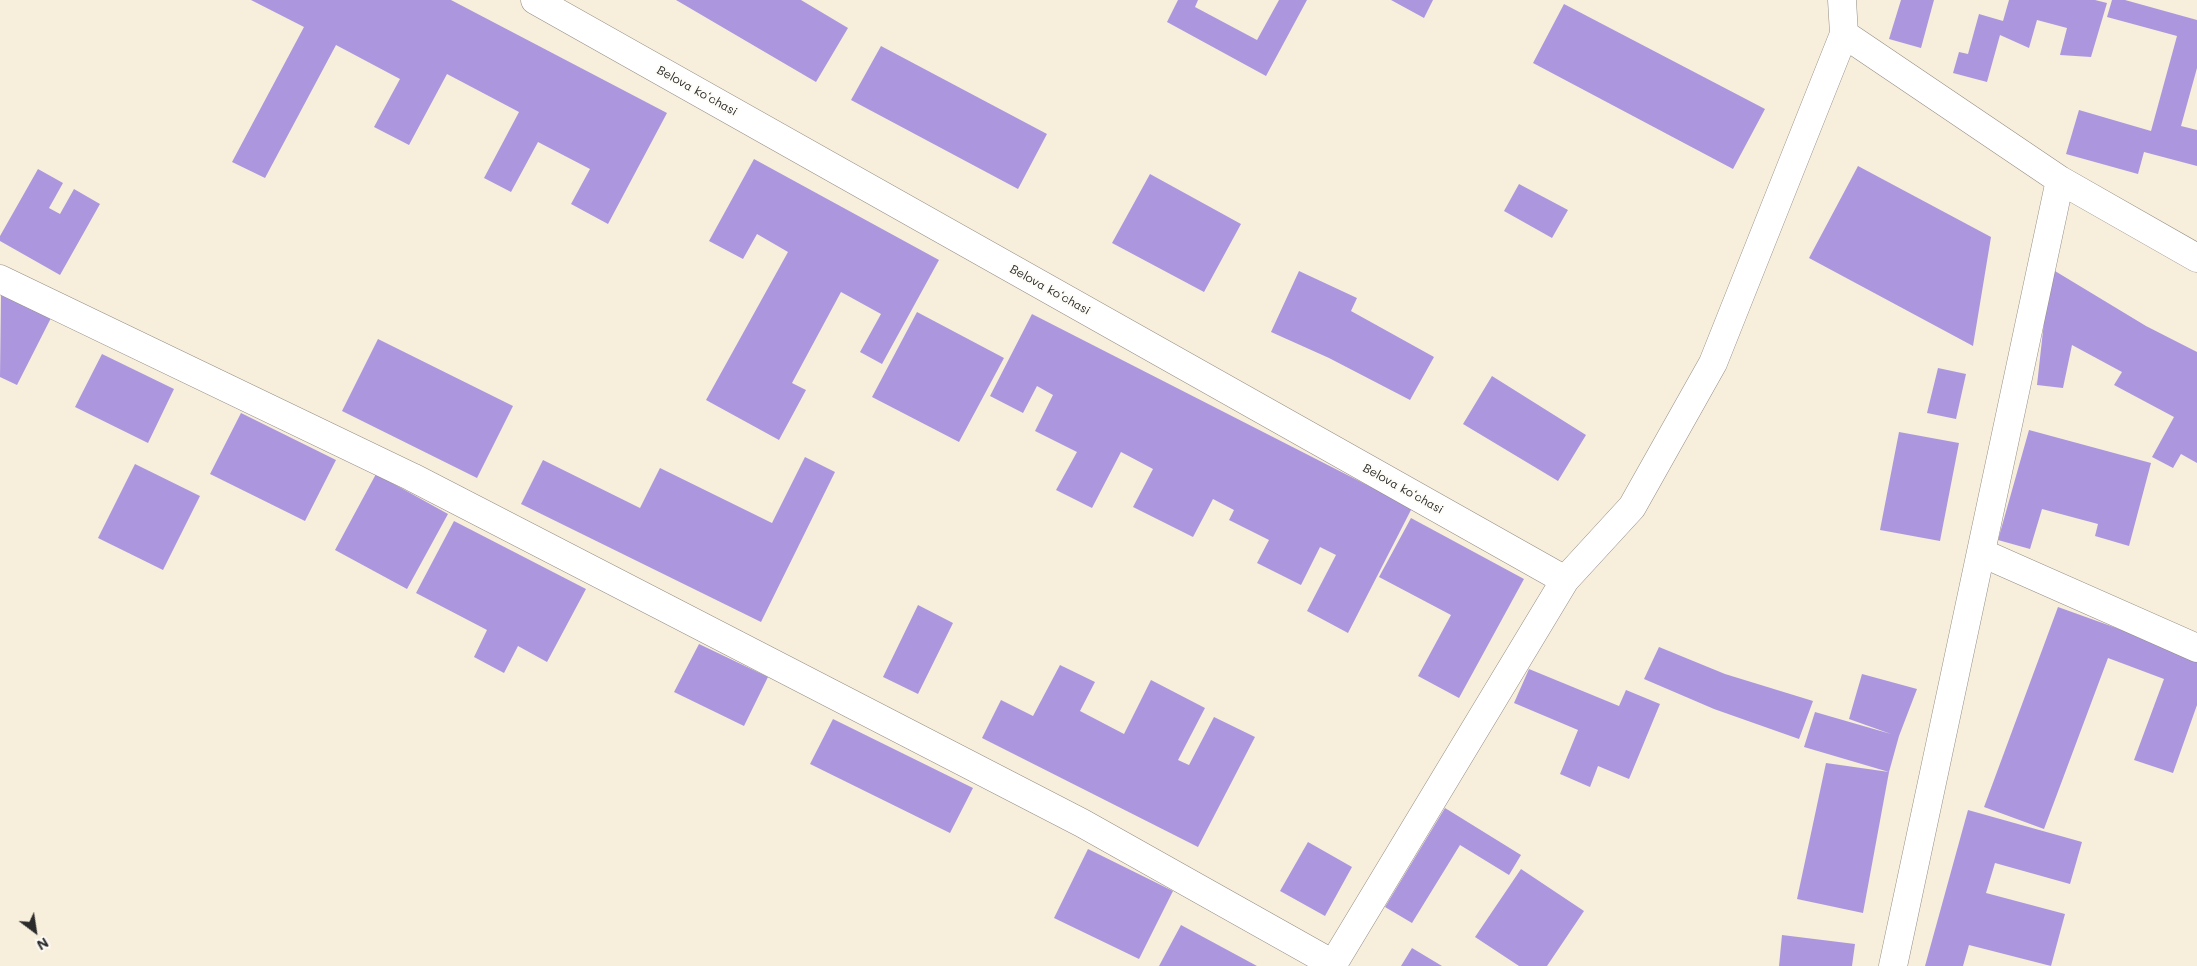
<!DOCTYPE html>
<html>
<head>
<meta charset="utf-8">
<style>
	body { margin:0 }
	#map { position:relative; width:2197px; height:966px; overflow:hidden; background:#f8eedc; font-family:Mali,sans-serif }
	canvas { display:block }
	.north { position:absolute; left:10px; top:906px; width:50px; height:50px; -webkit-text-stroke:4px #fdfcf7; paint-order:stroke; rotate:149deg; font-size:14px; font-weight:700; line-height:20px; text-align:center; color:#2b2b2b }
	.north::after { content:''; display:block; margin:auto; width:18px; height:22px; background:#2b2b2b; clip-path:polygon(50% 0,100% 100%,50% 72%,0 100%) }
</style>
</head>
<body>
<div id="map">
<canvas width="2197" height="966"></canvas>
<div class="north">N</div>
</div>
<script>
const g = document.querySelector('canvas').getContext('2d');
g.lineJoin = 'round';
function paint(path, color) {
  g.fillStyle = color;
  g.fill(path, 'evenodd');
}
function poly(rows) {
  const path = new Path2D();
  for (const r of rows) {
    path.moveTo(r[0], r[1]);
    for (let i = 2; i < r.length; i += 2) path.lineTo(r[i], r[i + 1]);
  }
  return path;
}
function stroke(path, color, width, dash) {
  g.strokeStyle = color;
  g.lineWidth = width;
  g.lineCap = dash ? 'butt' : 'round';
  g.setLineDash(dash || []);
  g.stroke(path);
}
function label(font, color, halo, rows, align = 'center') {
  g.font = font + ' Mali,sans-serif';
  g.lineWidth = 4;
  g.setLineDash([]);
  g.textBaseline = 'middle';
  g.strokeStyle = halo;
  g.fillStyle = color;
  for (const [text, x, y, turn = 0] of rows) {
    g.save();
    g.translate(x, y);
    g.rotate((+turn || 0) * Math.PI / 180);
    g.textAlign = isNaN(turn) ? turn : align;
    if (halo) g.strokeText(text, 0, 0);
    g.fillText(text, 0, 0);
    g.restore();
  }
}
paint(poly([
	[251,0,451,0,667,113,608,224,571,204,590,169,538,142,511,192,484,178,519,112,447,74,409,145,374,127,400,79,336,45,265,178,232,162,304,27],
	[676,0,801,0,848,28,816,82],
	[1178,0,1198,0,1195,7,1257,40,1279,0,1307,0,1266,76,1167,22],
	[1391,0,1433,0,1424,18],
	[1901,0,1934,0,1921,48,1889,39],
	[2009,0,2095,0,2107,3,2091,57,2060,55,2067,28,2037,20,2029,48,2000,35,1987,82,1953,73,1959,52,1968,54,1979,14,2003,21],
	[2112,0,2125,0,2197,20,2197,68,2181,126,2197,130,2197,166,2144,152,2138,174,2066,154,2079,110,2151,131,2177,36,2107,17],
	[1564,4,1765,109,1733,169,1533,63],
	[881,46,1047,134,1018,189,851,100],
	[754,159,939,260,882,364,860,352,881,314,841,292,792,383,806,390,779,440,706,400,788,252,757,234,743,259,709,241],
	[1858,166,1991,237,1973,346,1809,258],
	[38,169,63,183,49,208,60,214,74,189,100,204,60,275,0,241,0,236],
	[1150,174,1241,224,1204,292,1112,243],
	[1519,184,1568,210,1552,238,1504,211],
	[2050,268,2146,326,2197,352,2197,463,2181,454,2173,468,2152,457,2174,417,2114,385,2122,372,2072,345,2063,388,2037,385],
	[1299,271,1357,298,1351,311,1434,357,1410,400,1329,358,1271,332],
	[1,294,51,318,17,385,0,377],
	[917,312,1004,358,959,442,872,397],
	[1032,314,1412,508,1348,633,1307,611,1336,555,1320,547,1301,585,1257,563,1269,540,1229,520,1234,510,1213,499,1193,537,1133,507,1153,469,1121,452,1092,508,1056,490,1077,452,1035,431,1053,395,1037,386,1023,413,990,396],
	[378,339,513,406,477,478,342,411],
	[102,354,174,389,148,443,75,407],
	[1938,368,1966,374,1956,419,1927,413],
	[1492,376,1586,435,1558,481,1463,424],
	[241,413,336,460,305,521,210,474],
	[2029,430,2151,463,2129,546,2095,536,2098,524,2042,509,2030,549,1998,540],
	[1899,432,1959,443,1940,541,1880,530],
	[805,457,835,472,761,622,521,504,543,460,640,508,660,468,772,523],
	[135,464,200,496,163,570,98,538],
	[376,474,448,514,407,589,335,550],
	[1411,518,1524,579,1459,698,1418,676,1451,615,1379,577],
	[454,521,586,589,547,662,518,646,504,673,474,657,487,630,416,593],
	[918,605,953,623,918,694,883,677],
	[2058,607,2197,657,2197,705,2173,773,2134,760,2164,679,2108,658,2044,829,1984,807],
	[699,644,768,677,744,726,674,692],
	[1659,647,1725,674,1813,701,1799,739,1714,709,1644,679],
	[1060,665,1095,682,1080,711,1124,734,1151,680,1205,708,1178,760,1189,765,1214,717,1255,737,1198,847,982,738,1001,700,1033,716],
	[1529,669,1619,706,1626,690,1660,704,1629,779,1598,766,1590,787,1560,774,1578,730,1514,703],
	[1862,674,1917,689,1899,736,1889,772,1863,913,1797,899,1826,763,1889,772,1804,747,1815,712,1891,734,1849,719],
	[833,719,973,788,950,833,810,764],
	[1445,808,1521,855,1509,875,1460,845,1412,923,1385,907],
	[1968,810,2082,842,2070,884,1995,863,1986,893,2065,914,2051,966,1969,945,1963,966,1925,966],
	[1308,842,1352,867,1325,916,1280,891],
	[1088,849,1173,891,1139,959,1054,918],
	[1521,869,1584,911,1547,966,1519,966,1475,937],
	[1181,925,1257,966,1159,966],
	[1782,935,1855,944,1852,966,1779,966],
	[1412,948,1442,966,1401,966]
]), '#ac97df');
const minor = poly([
	[535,0,1565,580],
	[1844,34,2060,180,1893,966],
	[2060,180,2197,258],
	[0,279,412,477,1082,823,1333,964],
	[1982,553,2197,648],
	[1332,966,1565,580,1632,507,1713,363,1844,34,1842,0]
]);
stroke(minor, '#928c84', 29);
stroke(minor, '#fff', 28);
label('12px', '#2b2b2b', '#fdfcf7', [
	["Belova koʻchasi",697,91,29],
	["Belova koʻchasi",1050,290,29],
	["Belova koʻchasi",1403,489,29]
]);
</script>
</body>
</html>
